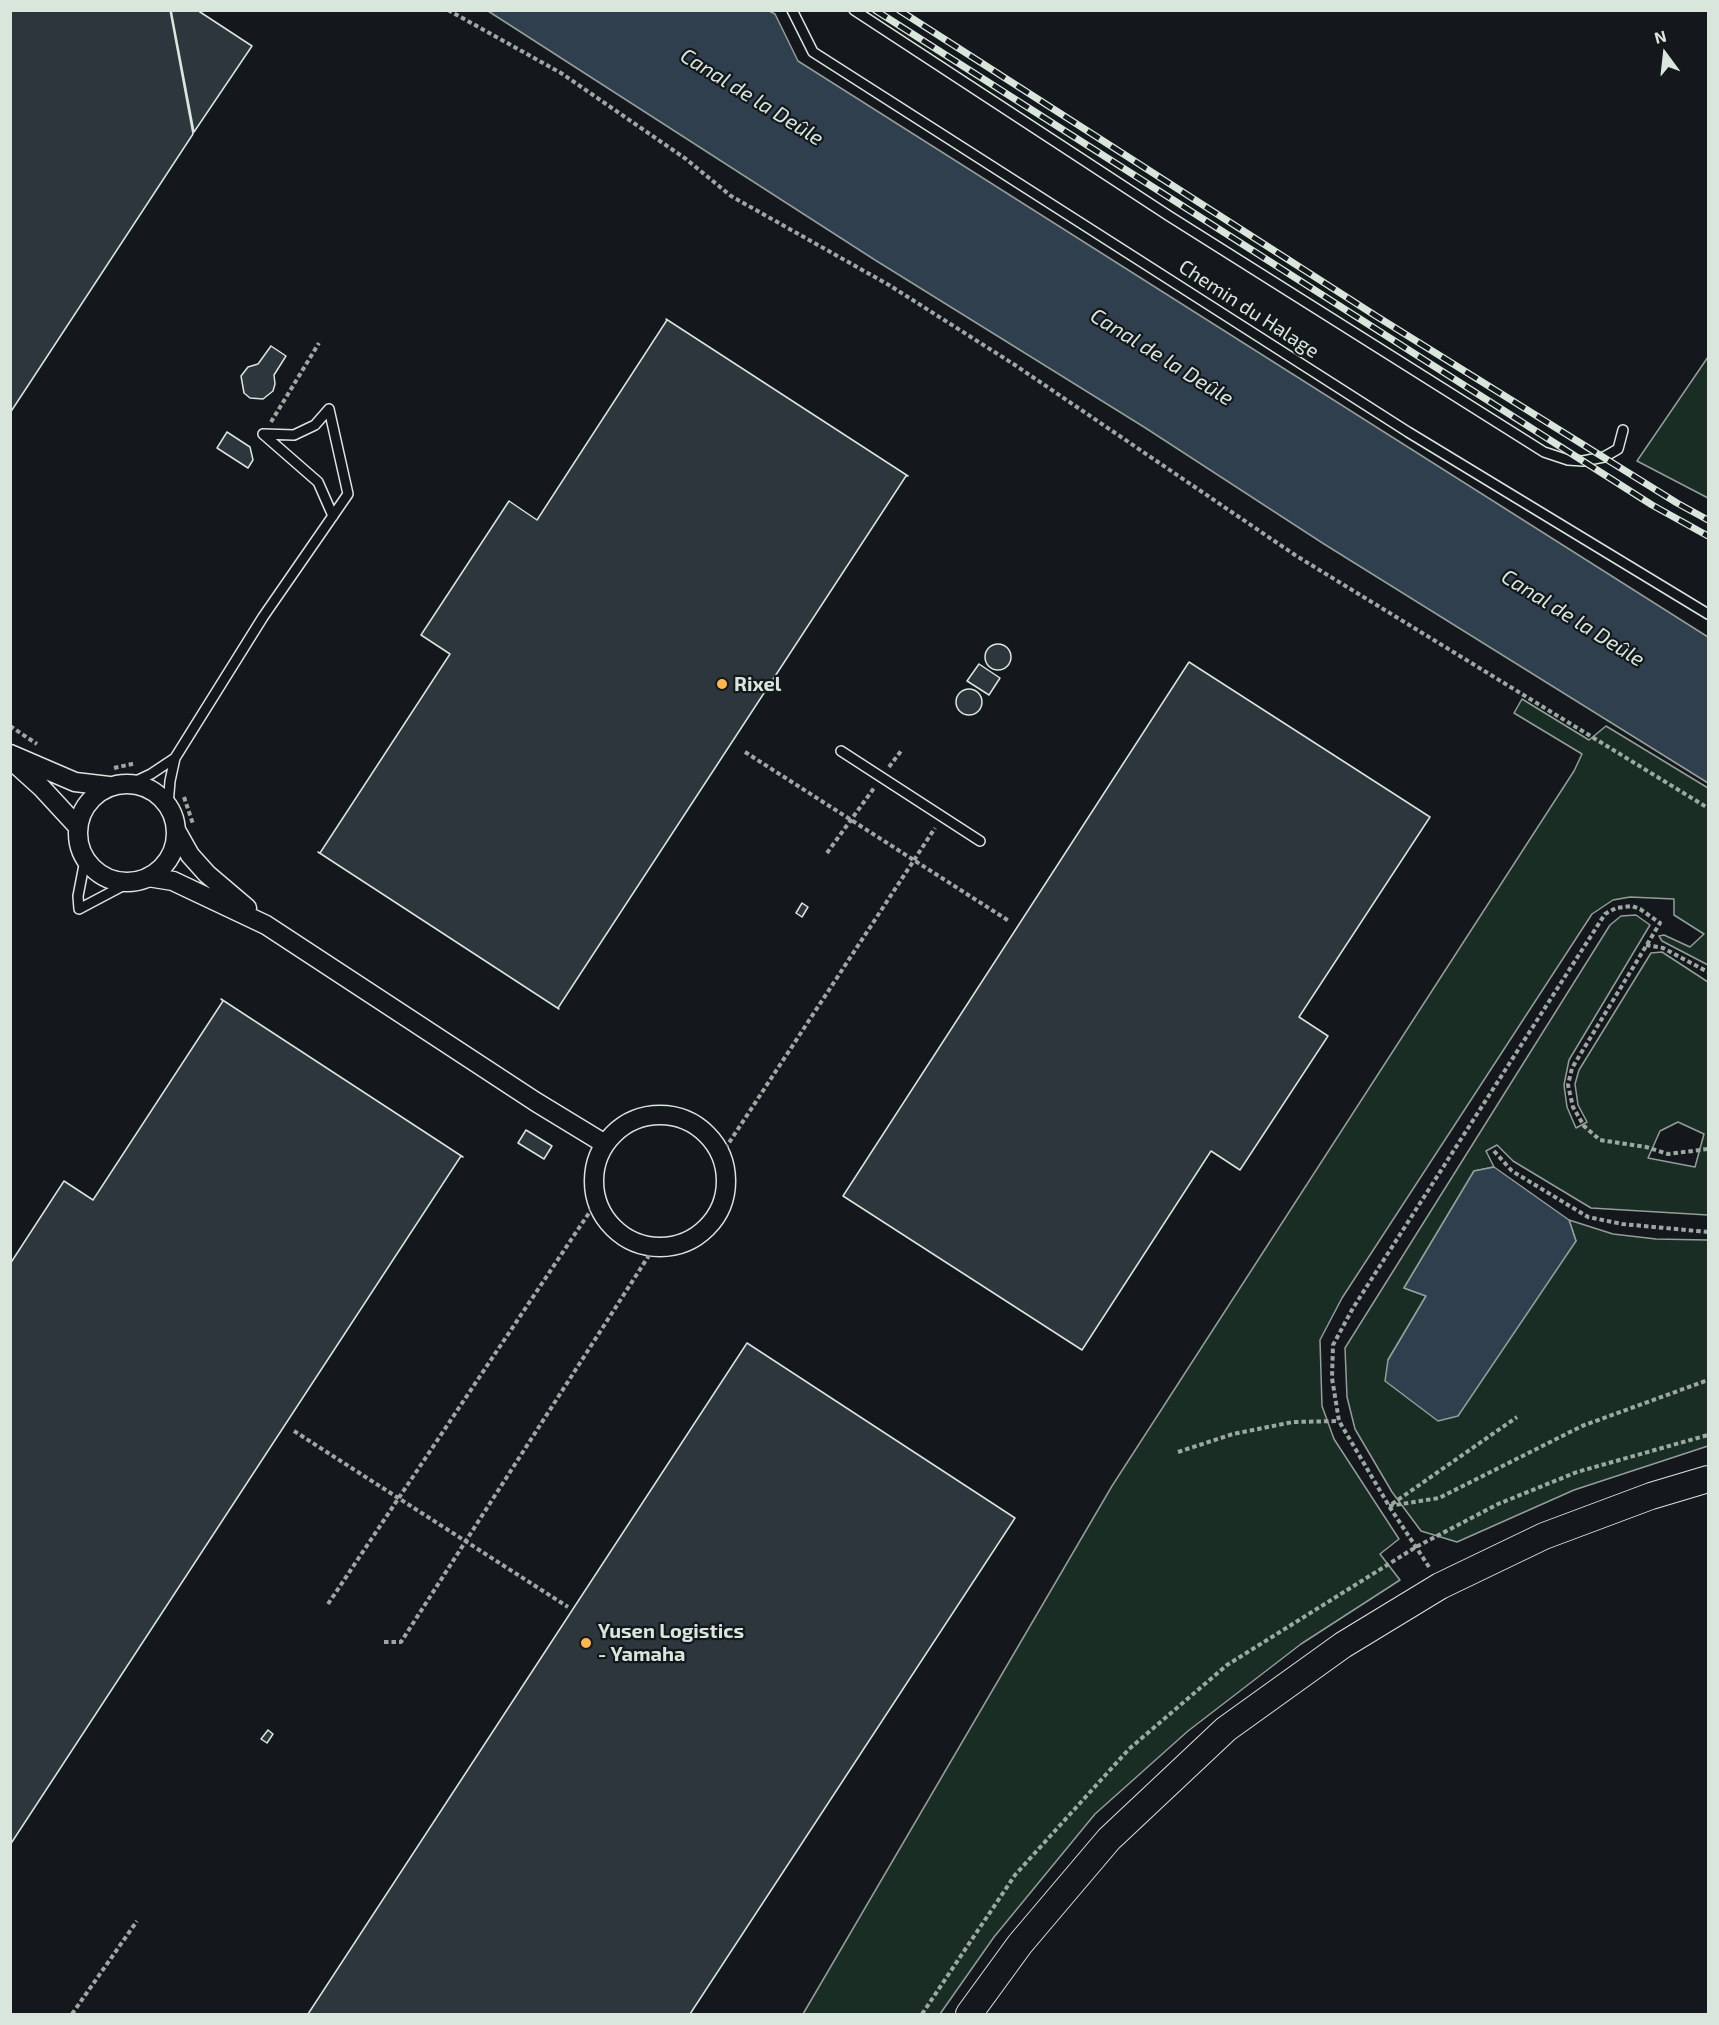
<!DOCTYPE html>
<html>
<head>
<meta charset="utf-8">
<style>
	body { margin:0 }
	#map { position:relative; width:1719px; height:2025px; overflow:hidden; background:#14181c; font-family:"Exo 2",sans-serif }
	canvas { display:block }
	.frame { position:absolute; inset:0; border:12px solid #d8e6dc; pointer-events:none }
	.north { position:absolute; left:1635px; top:24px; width:60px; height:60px; -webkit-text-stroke:4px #14181c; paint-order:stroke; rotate:345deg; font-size:16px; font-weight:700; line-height:24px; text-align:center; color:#d8e6dc }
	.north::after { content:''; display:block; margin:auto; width:21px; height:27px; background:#d8e6dc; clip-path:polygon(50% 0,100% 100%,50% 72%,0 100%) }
</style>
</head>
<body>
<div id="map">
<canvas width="1719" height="2025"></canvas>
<div class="frame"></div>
<div class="north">N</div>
</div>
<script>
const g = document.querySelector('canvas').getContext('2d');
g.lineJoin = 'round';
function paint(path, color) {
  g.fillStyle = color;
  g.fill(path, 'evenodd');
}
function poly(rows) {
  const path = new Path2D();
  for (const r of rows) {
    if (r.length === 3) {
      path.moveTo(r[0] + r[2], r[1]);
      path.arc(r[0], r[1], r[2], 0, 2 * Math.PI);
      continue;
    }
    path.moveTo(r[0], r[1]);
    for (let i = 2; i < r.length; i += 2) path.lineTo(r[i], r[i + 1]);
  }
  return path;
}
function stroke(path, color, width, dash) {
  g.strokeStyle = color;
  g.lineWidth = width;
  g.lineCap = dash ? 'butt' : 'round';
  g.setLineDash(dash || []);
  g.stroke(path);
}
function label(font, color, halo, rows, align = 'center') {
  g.font = font + ' "Exo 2",sans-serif';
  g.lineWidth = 4.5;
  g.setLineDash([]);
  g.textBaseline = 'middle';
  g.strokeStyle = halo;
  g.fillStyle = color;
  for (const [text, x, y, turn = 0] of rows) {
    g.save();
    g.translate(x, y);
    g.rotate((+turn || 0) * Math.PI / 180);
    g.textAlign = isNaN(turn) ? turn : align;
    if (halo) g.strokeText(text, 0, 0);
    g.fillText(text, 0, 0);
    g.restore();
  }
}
const green = poly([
	[1708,357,1708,498,1637,461,1708,357],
	[1522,699,1589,740,1606,726,1708,788,1708,965,1662,941,1659,936,1664,935,1690,947,1704,934,1674,915,1674,899,1630,897,1613,900,1592,914,1342,1298,1320,1340,1322,1406,1334,1439,1399,1539,1380,1554,1400,1580,1301,1644,1188,1731,1095,1814,994,1937,940,2014,803,2014,1112,1486,1574,771,1582,754,1514,713,1522,699],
	[1636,915,1650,925,1569,1060,1564,1085,1567,1107,1576,1128,1587,1122,1578,1105,1575,1084,1579,1070,1651,953,1662,952,1708,982,1708,1215,1591,1208,1513,1161,1497,1145,1486,1151,1494,1167,1474,1171,1404,1288,1426,1296,1388,1360,1576,1241,1569,1220,1613,1234,1656,1239,1708,1240,1708,1446,1574,1490,1457,1542,1421,1531,1392,1492,1355,1429,1347,1397,1345,1348,1610,925,1621,916,1636,915],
	[1678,1122,1704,1134,1695,1167,1648,1158,1660,1131,1678,1122]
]);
paint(green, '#1a2d24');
stroke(green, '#939e99', 1.5);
const water = poly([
	[488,11,769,11,775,14,798,61,1708,637,1708,783,1324,544,1144,427,875,260,488,11],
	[1494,1167,1569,1220,1576,1241,1458,1416,1438,1421,1385,1381,1388,1360,1426,1296,1404,1288,1474,1171,1494,1167]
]);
paint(water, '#2f3f4d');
stroke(water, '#939e99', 1.5);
const building = poly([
	[10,10,170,10,193,134,10,413,10,10],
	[171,10,197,10,252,46,194,132,171,10],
	[666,319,908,476,906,476,558,1008,559,1009,318,852,320,853,450,654,421,635,509,501,537,520,667,320,666,319],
	[271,346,286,356,274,375,275,384,273,391,263,399,250,398,244,393,241,376,248,367,258,364,271,346],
	[227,432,250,447,253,460,248,468,217,448,227,432],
	[998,657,13],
	[1189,662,1430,817,1299,1017,1328,1036,1240,1170,1211,1151,1082,1350,843,1196,1189,662],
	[979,664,1000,678,989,695,967,681,979,664],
	[969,702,13],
	[802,903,808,907,802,917,796,913,802,903],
	[221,999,463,1157,461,1156,10,1845,10,1264,64,1181,93,1200,223,1001,221,999],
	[526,1130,552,1146,544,1159,518,1143,526,1130],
	[747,1343,1015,1518,690,2014,308,2014,747,1343],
	[268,1730,273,1734,267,1743,261,1739,268,1730]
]);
paint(building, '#2c363c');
stroke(building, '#d8e6dc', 1.5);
const lane = poly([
	[792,10,813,52,1408,432,1708,614],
	[854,10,1169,216,1544,452,1568,460,1583,461,1604,457,1618,449,1623,430],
	[263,434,318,482,333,516],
	[263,434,294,435,315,425,329,409],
	[841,751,980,841],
	[132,783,151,774,175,758],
	[168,805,170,781,175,758,263,617,348,494,329,409],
	[85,860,78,896,79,909,130,882]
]);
const street = poly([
	[10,754,75,782,109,786],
	[10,759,41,787,77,826],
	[127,833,49],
	[177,832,190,855,207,874,247,908],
	[148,877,173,881,266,925,536,1102,605,1144],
	[660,1181,66]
]);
const secondary = poly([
	[969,2014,1020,1944,1109,1839,1226,1729,1343,1645,1440,1586,1544,1536,1651,1496,1708,1479]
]);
stroke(lane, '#d8e6dc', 12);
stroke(street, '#d8e6dc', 21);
stroke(secondary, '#d8e6dc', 28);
stroke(poly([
	[448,10,561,73,686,159,731,196,889,285,1015,365,1295,555,1708,808],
	[271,422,319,343],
	[10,726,37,744],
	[745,752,1009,921],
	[889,767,901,751],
	[114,768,136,763],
	[184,797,193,824],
	[827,853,874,788],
	[1646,945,1663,948,1708,972],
	[1494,1151,1512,1171,1588,1217,1622,1224,1708,1232],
	[721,1155,935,828],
	[294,1431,568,1607],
	[1178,1452,1233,1434,1293,1422,1339,1421],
	[1392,1504,1517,1417],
	[1389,1506,1439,1498,1582,1426,1708,1380],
	[1429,1567,1389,1506,1339,1421,1332,1378,1333,1345,1353,1308,1605,914,1616,908,1632,906,1640,909,1660,923,1572,1068,1568,1085,1573,1107,1584,1126,1600,1140,1646,1147,1668,1154,1708,1149],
	[328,1604,597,1201],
	[384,1642,401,1642,655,1246],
	[72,2014,137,1921],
	[922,2014,1015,1875,1129,1749,1227,1665,1416,1547,1498,1504,1577,1472,1708,1435]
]), '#9da8a2', 4, [4.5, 3]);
stroke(lane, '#14181c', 9);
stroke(street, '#14181c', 18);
stroke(secondary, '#14181c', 26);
const rail = poly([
	[875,10,1652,505,1708,536],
	[899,10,1376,316,1677,503,1708,520]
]);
stroke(rail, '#d8e6dc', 7);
stroke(rail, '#14181c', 4.5, [14]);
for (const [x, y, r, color] of [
	[722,684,6,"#ffb74d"],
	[586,1643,6,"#ffb74d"]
]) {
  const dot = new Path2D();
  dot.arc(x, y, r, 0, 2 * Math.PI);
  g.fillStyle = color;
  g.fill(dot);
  stroke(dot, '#14181c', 2);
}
label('20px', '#d8e6dc', '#14181c', [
	["Chemin du Halage",1249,309,33]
]);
label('bold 20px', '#d8e6dc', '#14181c', [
	["Rixel",734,684],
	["Yusen Logistics",598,1631],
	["- Yamaha",598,1654]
], 'left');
label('italic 21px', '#d8e6dc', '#14181c', [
	["Canal de la Deûle",752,97,32],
	["Canal de la Deûle",1162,357,32],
	["Canal de la Deûle",1573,618,32]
]);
</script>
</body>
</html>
